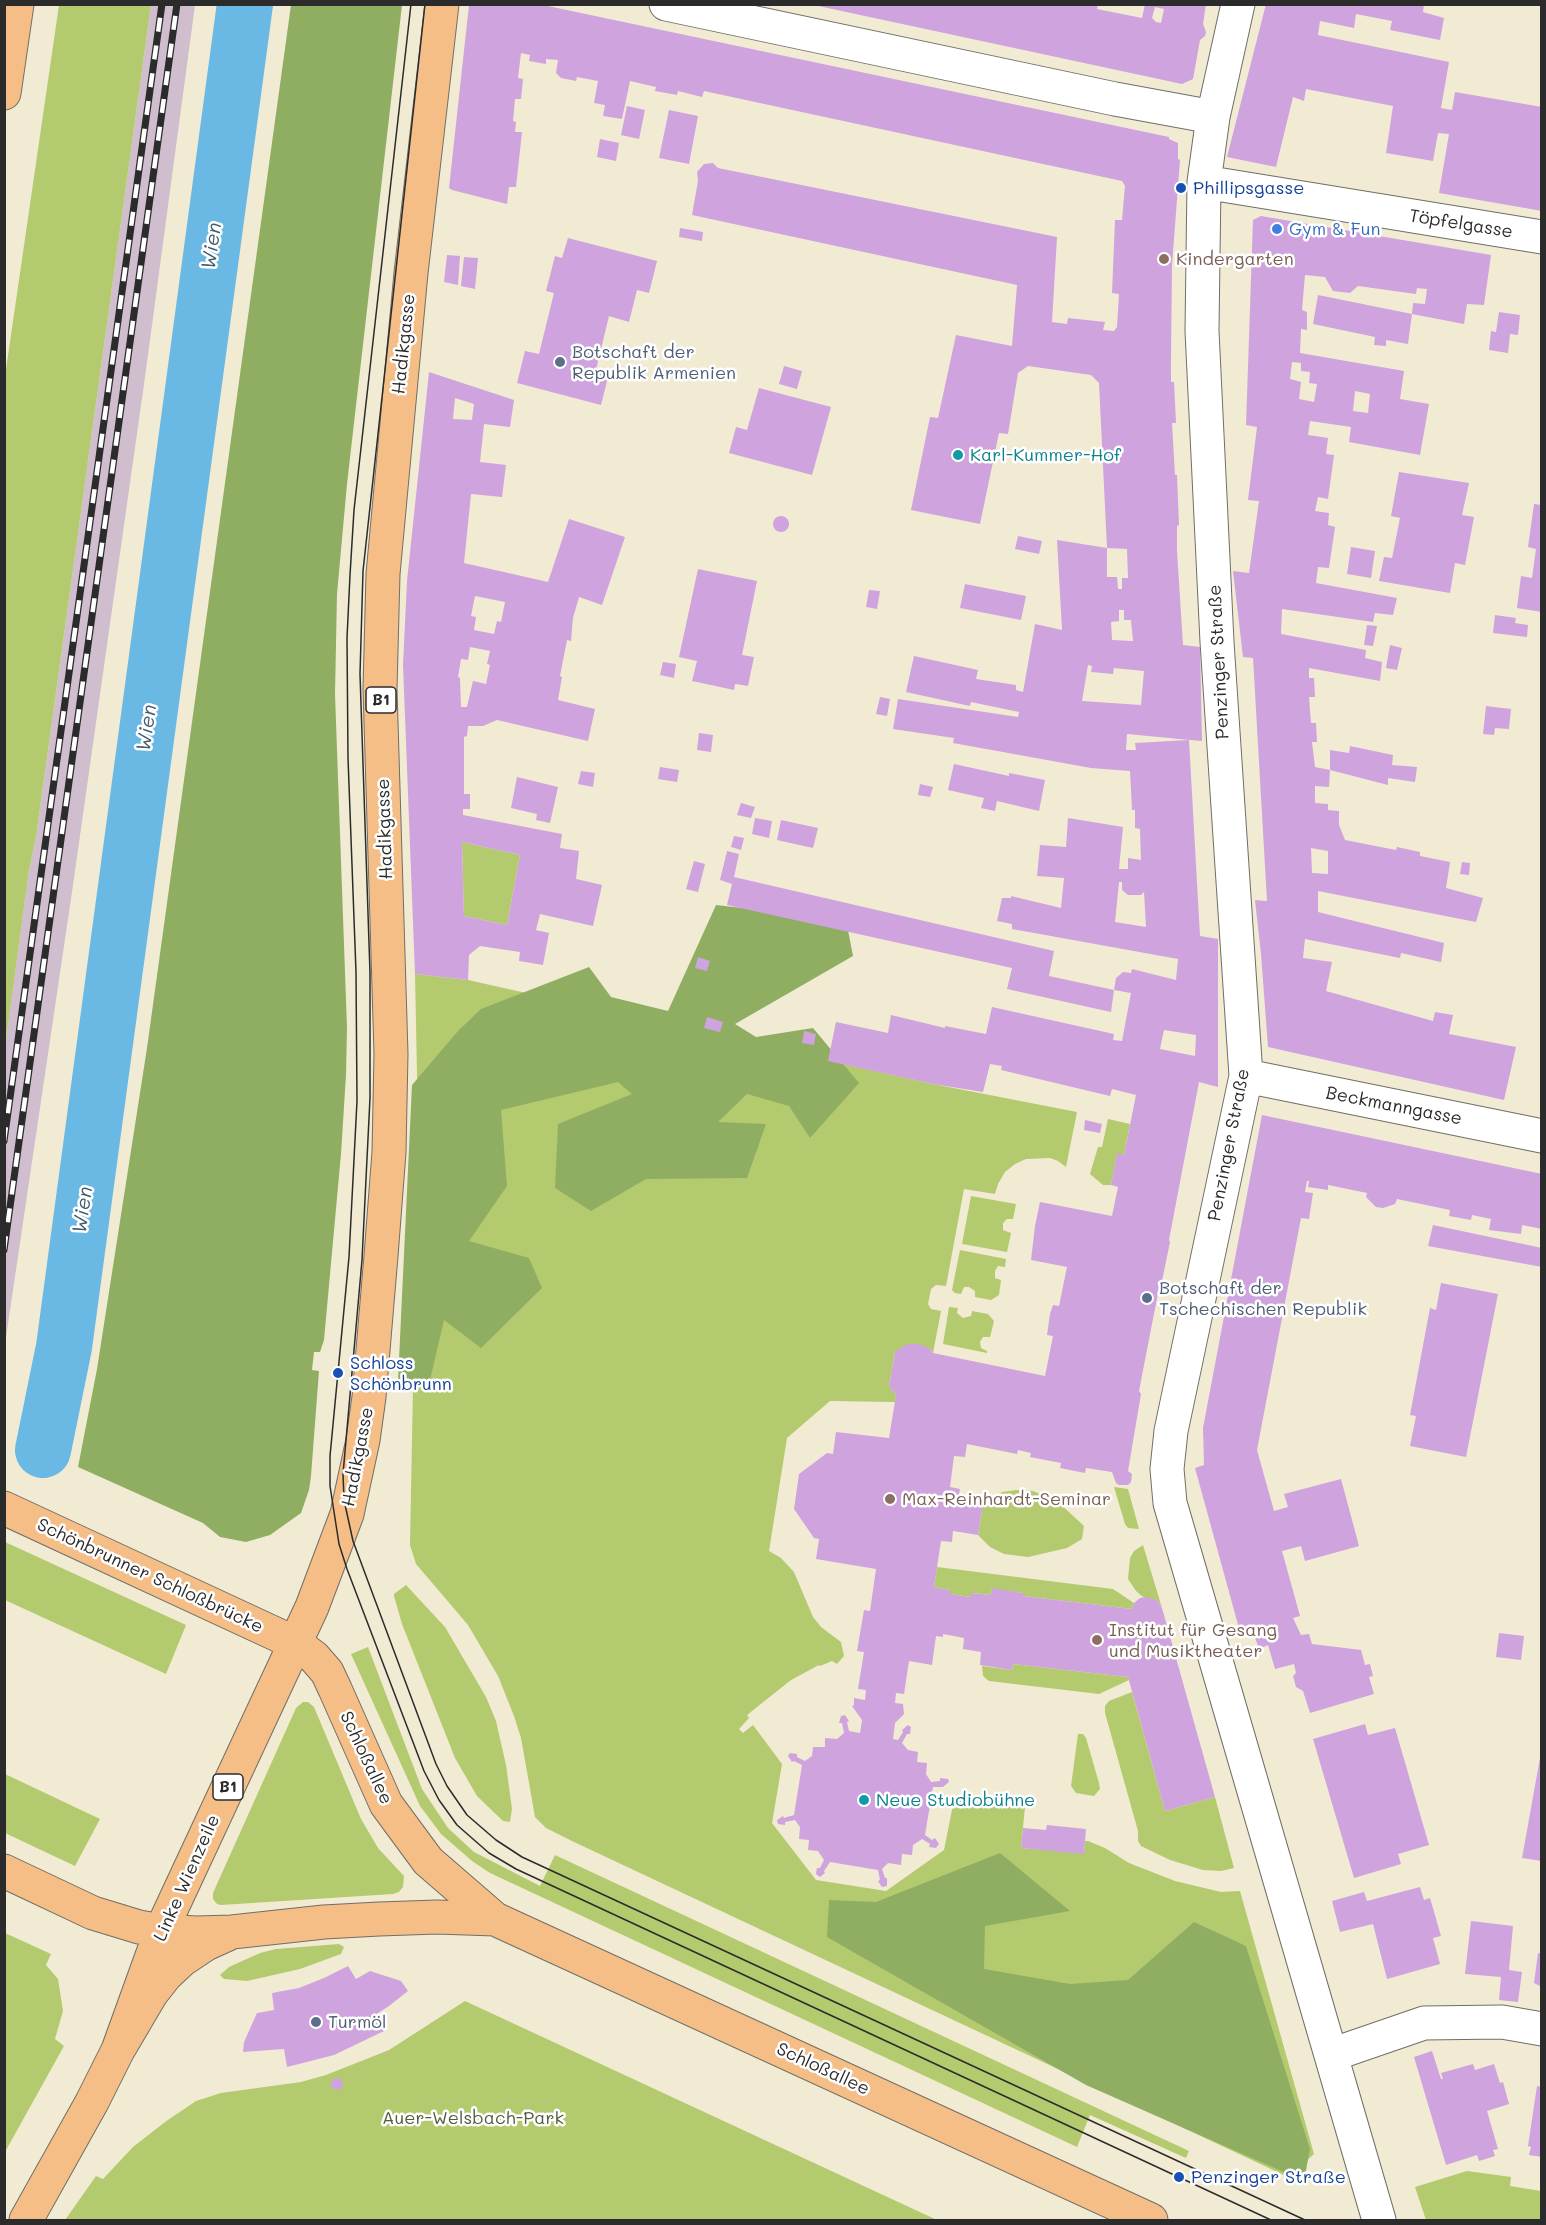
<!DOCTYPE html>
<html>
<head>
<meta charset="utf-8">
<style>
	body { margin:0 }
	#map { position:relative; width:1546px; height:2225px; overflow:hidden; background:#f1ebd4; font-family:Mali,sans-serif }
	canvas { display:block }
	.frame { position:absolute; inset:0; border:6px solid #2b2b2b; pointer-events:none }
</style>
</head>
<body>
<div id="map">
<canvas width="1546" height="2225"></canvas>
<div class="frame"></div>
</div>
<script>
const g = document.querySelector('canvas').getContext('2d');
g.lineJoin = 'round';
function paint(path, color) {
  g.fillStyle = color;
  g.fill(path, 'evenodd');
}
function poly(rows) {
  const path = new Path2D();
  for (const r of rows) {
    if (r.length === 3) {
      path.moveTo(r[0] + r[2], r[1]);
      path.arc(r[0], r[1], r[2], 0, 2 * Math.PI);
      continue;
    }
    path.moveTo(r[0], r[1]);
    for (let i = 2; i < r.length; i += 2) path.lineTo(r[i], r[i + 1]);
  }
  return path;
}
function stroke(path, color, width, dash) {
  g.strokeStyle = color;
  g.lineWidth = width;
  g.lineCap = dash ? 'butt' : 'round';
  g.setLineDash(dash || []);
  g.stroke(path);
}
function label(font, color, halo, rows, align = 'center') {
  g.font = font + ' Mali,sans-serif';
  g.lineWidth = 5;
  g.setLineDash([]);
  g.textBaseline = 'middle';
  g.strokeStyle = halo;
  g.fillStyle = color;
  for (const [text, x, y, turn = 0] of rows) {
    g.save();
    g.translate(x, y);
    g.rotate((+turn || 0) * Math.PI / 180);
    g.textAlign = isNaN(turn) ? turn : align;
    if (halo) g.strokeText(text, 0, 0);
    g.fillText(text, 0, 0);
    g.restore();
  }
}
paint(poly([
	[151,5,195,5,145,377,72,892,5,1344,5,1046,29,870,36,837]
]), '#d0bdcd');
paint(poly([
	[59,5,151,5,36,837,29,870,5,1047,4,383],
	[462,842,520,855,507,925,464,916],
	[415,974,468,980,933,1084,1077,1112,1066,1167,1058,1161,1050,1158,1026,1159,1015,1164,1005,1172,998,1184,995,1194,964,1189,946,1286,936,1285,931,1289,928,1304,931,1309,941,1311,933,1353,929,1348,895,1352,889,1386,896,1395,895,1402,830,1401,787,1438,769,1551,781,1558,794,1572,813,1617,821,1627,841,1642,844,1656,837,1664,832,1661,820,1666,819,1665,791,1680,747,1715,749,1718,739,1729,743,1733,753,1725,782,1764,772,1823,816,1880,886,1891,944,1850,954,1800,1025,1807,1021,1848,1084,1853,1085,1841,1088,1841,1105,1848,1129,1863,1175,1881,1221,1892,1240,1891,1314,2154,1288,2177,574,1842,546,1828,535,1817,521,1738,514,1716,498,1676,468,1625,416,1564,410,1545,418,1122],
	[1108,1119,1130,1124,1124,1155,1117,1154,1111,1185,1103,1185,1090,1174,1098,1147,1102,1147],
	[971,1196,1016,1204,1013,1219,1007,1219,1003,1223,1003,1230,1011,1233,1007,1252,962,1244],
	[960,1250,1006,1259,1005,1267,998,1266,995,1271,995,1278,1001,1280,999,1295,991,1300,975,1297,975,1291,969,1287,964,1287,961,1294,955,1293,952,1290],
	[949,1307,958,1308,957,1313,963,1318,971,1316,972,1311,988,1314,994,1321,990,1337,983,1337,980,1342,981,1348,987,1351,987,1353,943,1344],
	[1114,1487,1128,1489,1139,1529,1128,1528,1125,1524],
	[1016,1490,1033,1491,1057,1501,1084,1526,1082,1539,1067,1548,1028,1557,1004,1554,990,1547,978,1535,983,1504,1002,1492],
	[5,1542,186,1625,166,1674,5,1600],
	[1143,1545,1162,1608,1157,1600,1143,1597,1136,1591,1128,1579,1130,1558,1134,1551],
	[937,1567,1113,1589,1134,1603,1132,1609,1023,1596,1023,1593,992,1589,991,1595,972,1593,971,1597,950,1594,950,1590,934,1587],
	[406,1585,445,1627,486,1697,496,1721,506,1765,512,1809,510,1822,503,1821,477,1796,455,1758,402,1624,394,1596,394,1594],
	[368,1647,422,1789,448,1828,474,1852,540,1886,555,1855,1189,2151,1186,2158,1090,2115,1077,2147,490,1873,472,1861,441,1834,420,1806,351,1654],
	[1013,1664,1128,1677,1129,1680,1099,1694,989,1681,983,1676,982,1666,1012,1670],
	[1132,1692,1165,1811,1215,1797,1234,1868,1221,1871,1203,1870,1170,1860,1141,1846,1138,1841,1138,1831,1105,1713,1105,1706,1109,1701],
	[303,1702,308,1702,314,1707,361,1819,378,1848,404,1876,403,1887,399,1892,393,1894,221,1905,217,1904,213,1899,213,1893,296,1708],
	[1078,1734,1083,1734,1086,1738,1099,1783,1100,1789,1094,1796,1076,1793,1071,1786],
	[5,1774,100,1819,75,1866,5,1833],
	[5,1933,51,1954,46,1965,58,1979,63,2011,55,2039,64,2046,5,2152],
	[339,1944,344,1947,341,1954,300,1969,247,1981,224,1979,220,1975,229,1967,260,1953,276,1949],
	[465,2001,937,2220,65,2220,96,2176,103,2179,133,2147,165,2122,196,2101,221,2093,301,2082,326,2075,389,2050],
	[1467,2171,1511,2177,1510,2186,1541,2191,1541,2220,1426,2220,1415,2187]
]), '#b4ca6f');
paint(poly([
	[291,5,402,5,347,484,337,594,335,694,347,1028,346,1075,341,1154,324,1340,320,1352,314,1352,312,1370,319,1371,311,1476,309,1490,301,1513,270,1535,246,1542,220,1537,203,1523,78,1467,97,1369,147,1048],
	[716,905,846,920,853,956,735,1024,756,1037,813,1028,859,1083,810,1138,789,1106,747,1094,718,1122,766,1124,747,1178,646,1179,591,1211,555,1188,558,1124,632,1094,618,1082,501,1110,507,1186,469,1241,529,1258,542,1288,481,1348,444,1320,430,1380,398,1381,412,1085,458,1031,481,1009,589,967,611,997,668,1011],
	[1000,1853,1070,1911,985,1926,984,1969,1070,1984,1128,1980,1194,1922,1246,1946,1310,2149,1304,2181,1086,2085,827,1937,829,1900,876,1902]
]), '#8fae62');
stroke(poly([
	[43,1450,64,1347,245,4]
]), '#6ab8e4', 56);
paint(poly([
	[809,4,1098,4,1097,9,1142,18,1145,4,1206,4,1203,24,1206,32,1205,36,1200,40,1193,79,1182,84],
	[1155,7,1164,9,1161,23,1156,22,1152,18],
	[1266,4,1424,4,1423,12,1444,18,1440,40,1390,30,1392,21,1356,14,1354,28,1320,21,1318,35,1449,62,1441,108,1452,110,1455,92,1542,107,1542,211,1439,193,1449,134,1438,133,1433,161,1386,153,1393,106,1306,89,1304,101,1293,97,1276,167,1227,157],
	[469,5,543,5,1169,137,1169,139,1178,143,1178,159,1180,160,1172,265,1171,357,1171,382,1174,382,1176,423,1172,423,1175,475,1177,475,1179,525,1177,526,1177,551,1183,645,1200,647,1202,741,1190,740,1127,734,1126,750,1136,750,1135,743,1189,740,1200,936,1218,939,1218,1087,1199,1082,1169,1240,1170,1242,1161,1286,1159,1288,1139,1391,1141,1394,1128,1471,1132,1474,1131,1482,1128,1485,1119,1485,1116,1483,1112,1472,1086,1468,1085,1473,1060,1468,1061,1463,1030,1457,1031,1453,1018,1450,1017,1454,967,1444,965,1457,954,1456,950,1487,960,1489,958,1500,983,1504,978,1535,953,1531,952,1542,941,1541,934,1587,950,1590,950,1594,971,1597,971,1593,991,1595,992,1588,1023,1593,1023,1596,1132,1609,1134,1603,1140,1598,1147,1597,1157,1600,1162,1608,1215,1797,1165,1811,1128,1677,1013,1664,1012,1670,980,1665,981,1652,963,1649,964,1638,943,1634,943,1637,936,1636,932,1665,909,1661,904,1694,896,1693,895,1703,903,1704,904,1714,895,1723,893,1739,898,1740,903,1732,902,1730,908,1725,911,1727,910,1734,907,1734,902,1743,908,1750,918,1752,917,1762,927,1763,926,1774,931,1782,940,1781,940,1778,948,1779,949,1782,943,1787,933,1787,925,1835,932,1840,935,1838,939,1844,936,1848,929,1847,930,1844,922,1839,913,1845,912,1855,902,1854,901,1865,888,1863,882,1869,885,1878,887,1878,887,1886,882,1887,878,1881,880,1880,878,1870,830,1862,824,1871,825,1873,820,1877,816,1874,817,1868,820,1868,824,1860,818,1851,808,1850,809,1840,799,1839,800,1827,795,1820,785,1822,785,1825,778,1824,777,1820,783,1816,784,1818,794,1815,802,1765,794,1761,792,1762,788,1756,790,1753,797,1754,797,1757,805,1761,812,1756,813,1747,825,1747,825,1738,837,1739,844,1733,842,1723,839,1723,841,1716,845,1715,849,1721,847,1722,849,1731,860,1733,862,1720,852,1706,854,1705,854,1698,865,1700,866,1690,858,1689,864,1652,857,1651,864,1610,870,1611,876,1569,816,1559,819,1539,814,1538,794,1509,799,1474,827,1453,833,1454,836,1432,889,1438,896,1395,889,1386,895,1352,907,1344,918,1344,929,1348,933,1353,1045,1376,1053,1336,1047,1335,1050,1314,1053,1305,1059,1306,1067,1267,1031,1260,1035,1226,1040,1202,1112,1216,1118,1187,1111,1185,1117,1153,1124,1155,1136,1095,1112,1089,1110,1096,1001,1070,1002,1066,990,1064,983,1092,933,1084,828,1061,836,1022,888,1033,891,1015,945,1028,945,1026,986,1034,992,1007,1114,1034,1113,1040,1122,1041,1131,993,1114,990,1116,978,1123,972,1131,973,1132,969,1176,980,1178,959,1012,929,1012,924,997,921,1002,898,1011,898,1011,896,1061,908,1064,878,1037,876,1040,845,1066,847,1068,818,1123,827,1119,869,1128,869,1128,858,1141,860,1140,829,1135,828,1135,810,1132,810,1130,771,1091,768,953,743,954,738,893,729,898,699,1018,717,1019,712,971,702,970,706,906,692,914,656,978,670,976,679,1016,685,1016,690,1023,692,1035,624,1062,630,1057,540,1107,548,1107,577,1117,577,1118,589,1122,589,1122,578,1128,578,1127,549,1107,548,1099,383,1091,375,1028,366,1018,373,1008,434,999,433,980,524,911,510,930,417,938,418,956,335,1012,346,1017,285,692,215,698,181,697,172,704,164,713,163,718,168,1057,237,1052,322,1067,324,1068,318,1105,322,1103,330,1114,331,1117,327,1119,294,1112,293,1115,220,1122,220,1125,186,1122,181,704,91,702,97,678,91,677,95,655,91,656,87,630,81,622,119,603,116,605,105,594,103,598,81,577,77,576,81,561,78,556,73,558,60,546,59,546,64,529,61,530,55,521,53,518,78,523,79,521,99,515,99,513,121,516,122,515,132,522,132,516,187,509,187,507,204,452,190,449,188],
	[1119,610,1124,610,1124,620,1131,620,1133,641,1112,640,1111,622,1119,621],
	[1088,665,1092,666,1091,672,1113,674,1114,668,1144,671,1141,705,1082,701],
	[1119,882,1122,882,1122,890,1128,895,1141,895,1144,892,1146,927,1115,922],
	[1164,1030,1196,1035,1195,1056,1160,1049],
	[627,106,645,110,639,139,621,135],
	[669,110,698,116,689,164,659,158],
	[600,139,619,143,616,161,597,157],
	[1261,216,1491,255,1484,305,1467,304,1464,324,1412,314,1413,303,1425,304,1427,289,1417,288,1416,294,1358,286,1350,293,1333,291,1325,277,1305,275,1302,310,1307,312,1307,330,1301,329,1300,353,1404,371,1400,399,1429,404,1420,455,1349,442,1351,427,1310,421,1308,435,1328,438,1326,454,1334,455,1328,499,1318,497,1315,511,1329,513,1328,525,1335,527,1329,568,1318,567,1316,583,1397,598,1393,615,1375,613,1373,622,1282,609,1281,634,1366,650,1365,658,1382,662,1380,681,1309,668,1309,678,1314,678,1315,697,1309,697,1311,723,1316,723,1317,742,1312,742,1315,767,1330,770,1330,750,1349,753,1350,746,1393,755,1392,765,1417,767,1415,782,1388,778,1388,785,1330,770,1329,787,1315,786,1315,803,1328,804,1328,810,1339,811,1339,825,1345,840,1396,850,1397,847,1420,852,1420,856,1450,862,1446,888,1483,898,1476,922,1318,891,1318,912,1444,943,1441,962,1401,953,1400,958,1305,939,1303,958,1332,962,1326,991,1433,1021,1435,1012,1453,1015,1449,1034,1516,1047,1504,1100,1268,1047,1261,954,1255,900,1267,901,1253,658,1243,657,1233,571,1249,573,1259,501,1248,500,1257,427,1246,425,1253,220],
	[1292,362,1301,363,1301,371,1310,372,1309,383,1317,384,1314,402,1299,399,1301,382,1290,379],
	[1355,391,1370,394,1368,413,1353,411],
	[1311,848,1328,851,1328,874,1312,873],
	[680,228,703,232,702,241,679,237],
	[568,238,657,261,649,293,637,290,629,322,609,316,596,370,609,373,601,405,517,383,525,351,539,354,554,293,546,291,555,256,562,258],
	[447,255,460,256,458,285,444,282],
	[464,257,478,258,475,289,461,286],
	[1318,295,1412,314,1408,344,1386,340,1386,346,1374,345,1375,337,1313,324],
	[1499,312,1520,315,1518,335,1510,334,1508,353,1489,350,1491,331,1496,332],
	[784,366,802,371,797,389,779,384],
	[429,372,514,400,510,427,484,424,480,462,506,465,502,497,471,494,464,563,548,582,569,519,625,537,602,605,579,597,573,618,571,641,567,640,560,676,562,677,558,700,595,709,588,741,497,720,483,726,468,726,467,736,464,737,464,794,470,794,470,809,463,809,463,815,562,834,560,848,579,851,576,879,602,885,593,926,540,914,536,930,549,933,543,965,519,961,520,952,480,946,469,955,468,980,415,974,403,665,407,581],
	[455,398,474,404,472,420,453,419],
	[475,596,505,602,501,622,497,621,494,634,474,630,476,617,471,616],
	[470,647,490,651,487,664,490,665,486,684,473,681,467,707,461,707,460,678,458,677,461,659,468,660],
	[462,842,520,855,507,925,464,916],
	[759,388,831,407,812,475,729,453,736,427,747,430],
	[1399,472,1469,483,1462,515,1474,517,1465,565,1455,563,1450,593,1379,581,1384,557,1392,558,1400,518,1391,516],
	[1534,504,1542,505,1542,612,1517,608,1521,576,1532,578,1536,549,1528,547],
	[781,524,8],
	[1018,536,1042,541,1039,554,1015,549],
	[1351,547,1375,551,1371,578,1347,574],
	[698,569,757,581,742,655,754,657,748,686,735,684,734,690,692,681,697,661,679,657],
	[965,584,1026,596,1021,620,960,608],
	[869,590,880,591,877,609,866,607],
	[1495,615,1516,618,1515,623,1528,625,1527,637,1493,633],
	[1367,625,1377,626,1373,646,1364,645],
	[1390,645,1402,648,1397,670,1386,668],
	[663,662,676,664,674,678,660,675],
	[880,697,890,699,887,716,876,714],
	[1486,706,1511,709,1509,729,1495,728,1494,735,1483,734],
	[699,733,713,735,711,752,697,750],
	[954,764,1009,776,1009,773,1045,780,1039,811,997,801,995,811,981,808,984,798,948,790],
	[660,767,679,770,677,782,658,779],
	[581,771,595,773,593,787,578,784],
	[517,777,558,787,550,823,536,820,537,814,511,808],
	[920,784,933,787,930,797,918,795],
	[741,803,755,807,751,818,737,815],
	[755,818,772,821,769,838,752,834],
	[781,820,818,828,813,848,777,840],
	[734,836,744,838,741,850,731,847],
	[727,851,739,854,734,877,1054,951,1049,976,1114,990,1111,1012,1007,989,1012,968,727,905,732,884,720,880],
	[694,861,705,864,698,892,686,889],
	[1462,862,1470,863,1469,875,1460,874],
	[698,957,710,961,707,971,695,968],
	[707,1017,723,1022,720,1032,704,1028],
	[804,1031,816,1034,814,1045,802,1043],
	[1262,1115,1542,1174,1542,1229,1522,1225,1521,1234,1489,1230,1491,1219,1472,1215,1471,1220,1449,1216,1450,1210,1397,1199,1395,1204,1383,1208,1376,1207,1366,1197,1367,1193,1328,1185,1328,1190,1308,1187,1309,1181,1307,1181,1305,1192,1313,1193,1309,1219,1301,1218,1257,1450,1274,1511,1288,1507,1284,1494,1341,1479,1359,1546,1305,1561,1301,1546,1282,1551,1300,1616,1293,1618,1301,1635,1309,1634,1312,1644,1361,1650,1365,1665,1370,1664,1373,1676,1369,1677,1374,1694,1310,1713,1303,1691,1296,1687,1293,1676,1296,1673,1294,1664,1275,1669,1268,1645,1259,1649,1252,1629,1240,1632,1195,1468,1204,1465,1203,1428],
	[1085,1120,1102,1124,1100,1133,1084,1130],
	[1433,1225,1542,1248,1542,1267,1428,1246],
	[1441,1283,1498,1294,1466,1457,1410,1446,1416,1416,1410,1415,1430,1308,1436,1310],
	[1499,1633,1524,1636,1521,1660,1496,1657],
	[1365,1724,1368,1735,1395,1728,1429,1845,1398,1854,1401,1864,1354,1878,1313,1739],
	[1540,1758,1542,1758,1542,1861,1522,1858],
	[1047,1825,1086,1829,1084,1854,1021,1848,1023,1828,1046,1830],
	[1420,1887,1424,1900,1430,1898,1441,1936,1433,1938,1440,1964,1387,1979,1373,1924,1340,1932,1332,1901,1364,1892,1367,1901],
	[1471,1921,1513,1926,1509,1970,1522,1972,1518,2002,1499,2000,1501,1977,1465,1974],
	[1538,1953,1542,1954,1542,1987,1534,1983],
	[348,1966,356,1979,370,1971,401,1981,408,1991,389,2006,375,2015,384,2031,334,2055,287,2067,284,2049,243,2052,244,2042,257,2013,274,2010,272,1993,299,1988,324,1978],
	[1432,2051,1441,2079,1443,2079,1441,2073,1473,2064,1475,2070,1494,2064,1500,2083,1503,2082,1509,2104,1487,2111,1498,2149,1493,2150,1495,2156,1479,2161,1477,2155,1446,2165,1414,2057],
	[337,2084,6],
	[1537,2086,1542,2087,1542,2157,1529,2155,1531,2147,1528,2146]
]), '#cfa3de');
const minor = poly([
	[666,4,1115,99,1213,117],
	[1238,4,1213,117,1204,182,1202,331,1217,642,1246,1076,1171,1431,1167,1469,1170,1503,1379,2220],
	[1204,182,1542,237],
	[1246,1076,1542,1136],
	[1331,2055,1424,2023,1502,2022,1542,2029]
]);
const major = poly([
	[4,93,17,4],
	[4,1508,295,1643,314,1657,327,1672,335,1689,386,1804,428,1861,495,1919,1151,2220],
	[4,1871,93,1913,139,1927,161,1931,196,1933,232,1932,324,1922,379,1919,437,1917,495,1919],
	[118,2050,161,1931,312,1607,347,1514,363,1440,369,1397,381,1256,389,1152,391,1054,380,689,383,574,411,273,442,4],
	[26,2220,92,2102,118,2050,151,1994,166,1975,182,1960,206,1944,228,1934]
]);
stroke(minor, '#706e66', 35);
stroke(major, '#706e66', 35);
stroke(minor, '#fff', 33);
stroke(major, '#f5be86', 33);
stroke(poly([
	[411,4,354,510,350,575,347,638,348,758,356,972,357,1101,349,1257,330,1456,330,1486,339,1544,347,1569,424,1771,439,1800,457,1825,489,1853,516,1869,1271,2220],
	[425,4,363,571,360,674,370,973,370,1098,362,1260,343,1474,344,1500,353,1541,436,1764,447,1786,467,1815,496,1840,522,1857,1305,2220]
]), '#2b2b2b', 1.5);
const rail = poly([
	[4,1141,162,4],
	[4,1250,177,4]
]);
stroke(rail, '#2b2b2b', 7);
stroke(rail, '#fff', 4.5, [14]);
for (const [x, y, r, color] of [
	[1181,188,6,"#1a4fb4"],
	[1277,229,6,"#3f7fe0"],
	[1164,259,6,"#8d6e63"],
	[560,362,6,"#5c6f8a"],
	[958,455,6,"#0f9aa8"],
	[1147,1298,6,"#5c6f8a"],
	[338,1373,6,"#1a4fb4"],
	[890,1499,6,"#8d6e63"],
	[1097,1640,6,"#8d6e63"],
	[864,1800,6,"#0f9aa8"],
	[316,2022,6,"#5c6f8a"],
	[1179,2177,6,"#1a4fb4"]
]) {
  const dot = new Path2D();
  dot.arc(x, y, r, 0, 2 * Math.PI);
  g.fillStyle = color;
  g.fill(dot);
  stroke(dot, '#fff', 2);
}
for (const [x, y, w] of [
	[381,700,30],
	[228,1787,30]
]) {
  const box = new Path2D();
  box.roundRect(x - w / 2, y - 13, w, 26, 4.5);
  g.fillStyle = '#fff';
  g.fill(box);
  stroke(box, '#2b2b2b', 1.5);
}
label('bold 16px', '#2b2b2b', null, [
	["B1",381,700],
	["B1",228,1787]
]);
label('18px', '#164399', '#fff', [
	["Phillipsgasse",1193,188],
	["Schloss",350,1363],
	["Schönbrunn",350,1384],
	["Penzinger Straße",1191,2177]
], 'left');
label('18px', '#2b2b2b', '#fff', [
	["Töpfelgasse",1461,224,9],
	["Hadikgasse",404,344,-84],
	["Penzinger Straße",1219,662,-93],
	["Hadikgasse",385,829,-92],
	["Beckmanngasse",1394,1106,11],
	["Penzinger Straße",1229,1145,-79],
	["Hadikgasse",358,1457,-79],
	["Schönbrunner Schloßbrücke",150,1576,25],
	["Schloßallee",366,1758,65],
	["Linke Wienzeile",187,1878,-66],
	["Schloßallee",823,2069,25]
]);
label('18px', '#366cbe', '#fff', [
	["Gym & Fun",1289,229]
], 'left');
label('18px', '#785e54', '#fff', [
	["Kindergarten",1176,259],
	["Max-Reinhardt-Seminar",902,1499],
	["Institut für Gesang",1109,1630],
	["und Musiktheater",1109,1651]
], 'left');
label('18px', '#4e5e75', '#fff', [
	["Botschaft der",572,352],
	["Republik Armenien",572,373],
	["Botschaft der",1159,1288],
	["Tschechischen Republik",1159,1309],
	["Turmöl",328,2022]
], 'left');
label('18px', '#0d838f', '#fff', [
	["Karl-Kummer-Hof",970,455],
	["Neue Studiobühne",876,1800]
], 'left');
label('18px', '#545b3f', '#fff', [
	["Auer-Welsbach-Park",473,2118]
]);
label('italic 20px', '#415c6c', '#fff', [
	["Wien",212,246,-82],
	["Wien",147,728,-82],
	["Wien",83,1210,-82]
]);
</script>
</body>
</html>
